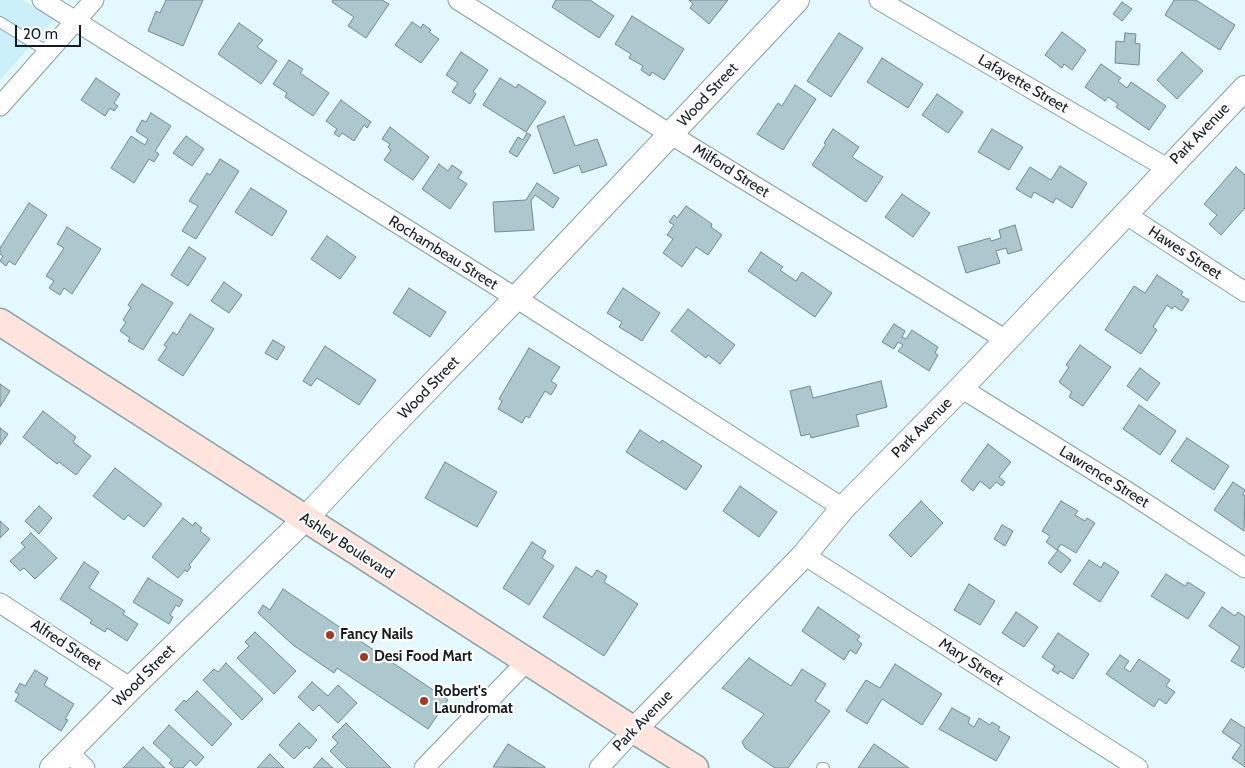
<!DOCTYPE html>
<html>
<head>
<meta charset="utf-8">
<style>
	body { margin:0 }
	#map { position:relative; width:1245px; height:768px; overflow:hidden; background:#e3f9ff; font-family:Cabin,sans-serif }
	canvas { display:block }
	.scale { position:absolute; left:15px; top:25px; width:66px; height:22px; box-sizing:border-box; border:2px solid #131d20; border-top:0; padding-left:6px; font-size:15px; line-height:18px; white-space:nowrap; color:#131d20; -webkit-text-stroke:4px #fff; paint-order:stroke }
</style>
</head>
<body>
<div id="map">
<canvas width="1245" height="768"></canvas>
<div class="scale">20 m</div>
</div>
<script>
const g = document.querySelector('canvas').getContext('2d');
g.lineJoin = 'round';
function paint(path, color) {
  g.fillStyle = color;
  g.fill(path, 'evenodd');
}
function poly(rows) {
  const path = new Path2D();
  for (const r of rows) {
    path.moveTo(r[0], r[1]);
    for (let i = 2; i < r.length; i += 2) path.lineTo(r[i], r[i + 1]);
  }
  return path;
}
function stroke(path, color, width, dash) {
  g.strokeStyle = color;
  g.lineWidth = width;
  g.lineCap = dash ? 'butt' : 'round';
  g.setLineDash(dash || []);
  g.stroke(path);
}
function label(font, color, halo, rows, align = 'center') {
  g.font = font + ' Cabin,sans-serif';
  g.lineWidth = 4.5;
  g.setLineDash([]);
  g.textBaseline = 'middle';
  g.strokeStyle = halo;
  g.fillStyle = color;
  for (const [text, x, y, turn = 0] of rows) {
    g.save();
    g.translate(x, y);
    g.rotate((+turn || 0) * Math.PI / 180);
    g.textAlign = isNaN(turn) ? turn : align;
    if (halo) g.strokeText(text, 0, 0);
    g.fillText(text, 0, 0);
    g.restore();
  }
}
paint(poly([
	[0,0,23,0,54,20,0,80]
]), '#cbf0f9');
const building = poly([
	[166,0,203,0,183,46,148,31,156,11,160,13,166,0],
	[333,0,382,0,389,4,366,38,348,26,354,17,332,2,333,0],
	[556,0,590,0,614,16,599,38,552,7,556,0],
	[689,0,728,0,709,24,690,8,693,4,689,0],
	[1174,0,1196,0,1235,25,1220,50,1165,15,1174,0],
	[1122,2,1132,9,1122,21,1113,14,1122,2],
	[632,16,684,49,664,80,652,72,650,76,641,70,643,66,629,58,631,54,615,44,632,16],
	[412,22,421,28,423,24,431,30,429,32,439,39,421,63,395,45,412,22],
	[239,23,263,40,257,47,277,61,261,84,218,54,239,23],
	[1062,32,1086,50,1072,70,1064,64,1062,68,1045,55,1062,32],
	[839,33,863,48,831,97,807,81,839,33],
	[1125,33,1136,34,1135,43,1140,44,1139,65,1115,63,1116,41,1124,42,1125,33],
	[461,52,488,70,473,92,476,94,470,104,452,92,458,83,446,75,461,52],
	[1182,52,1203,71,1177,99,1157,80,1182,52],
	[882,58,923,84,908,108,867,82,882,58],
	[289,60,303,69,300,73,329,93,313,116,285,97,287,93,273,84,289,60],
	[1101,64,1121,78,1118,81,1127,88,1131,82,1166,106,1149,130,1116,107,1118,104,1108,97,1105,101,1085,87,1101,64],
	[96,78,120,94,114,103,118,106,114,111,110,108,105,116,81,100,96,78],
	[500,78,516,88,518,84,546,102,526,132,483,105,500,78],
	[795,85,816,99,783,150,757,134,778,103,782,106,795,85],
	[937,94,963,112,948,133,922,115,937,94],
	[341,100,371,122,367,128,364,125,354,141,342,133,339,137,334,133,337,129,326,121,341,100],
	[151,113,171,126,155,151,159,154,154,162,149,159,134,183,111,168,131,136,145,145,148,139,136,131,142,120,146,122,151,113],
	[564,116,575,146,597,139,607,165,582,173,579,165,554,174,537,126,564,116],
	[390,127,429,157,413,180,384,160,391,150,388,147,390,144,382,139,390,127],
	[833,129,859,147,852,157,883,177,866,202,812,165,826,144,824,143,833,129],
	[992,129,1023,147,1009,170,978,152,992,129],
	[527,133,531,135,517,157,509,152,518,137,523,140,527,133],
	[186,136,204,149,192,166,173,153,186,136],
	[220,159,239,171,196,239,182,231,198,206,189,201,207,173,210,175,220,159],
	[439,164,448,171,452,165,462,172,458,178,467,184,450,209,422,189,439,164],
	[1060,166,1087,183,1072,208,1056,198,1053,203,1034,192,1031,198,1016,189,1030,167,1051,180,1060,166],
	[1236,167,1245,175,1245,208,1221,235,1209,224,1217,215,1204,204,1236,167],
	[537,183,559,198,553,208,535,195,531,201,534,230,495,232,493,202,526,200,537,183],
	[251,188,287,211,272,236,235,212,251,188],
	[902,194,930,213,913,237,885,217,902,194],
	[29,203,47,215,15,265,9,261,6,266,0,261,3,256,0,254,0,248,29,203],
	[686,206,712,224,711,227,722,235,708,255,696,247,682,267,663,253,673,239,667,235,674,225,669,222,674,215,677,218,686,206],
	[1015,225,1022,250,1008,254,1006,248,996,251,1000,263,966,273,958,247,990,238,991,241,1001,238,999,230,1015,225],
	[67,227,101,249,72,294,64,288,60,295,49,288,54,281,46,276,64,248,57,244,67,227],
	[327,236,356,257,340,279,311,259,327,236],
	[189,247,206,258,188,286,171,275,189,247],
	[761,252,783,267,780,270,796,281,802,272,832,293,815,317,748,271,761,252],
	[1157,275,1183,292,1181,295,1189,300,1182,311,1174,306,1172,309,1167,305,1153,327,1157,330,1141,354,1105,330,1134,286,1145,293,1157,275],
	[224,282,242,295,229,313,211,301,224,282],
	[142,284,173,303,143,350,128,341,130,338,120,331,126,322,123,320,131,307,128,305,142,284],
	[409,288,446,312,430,337,393,313,409,288],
	[623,288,660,313,642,341,619,327,622,322,607,313,623,288],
	[688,309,735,345,720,364,708,355,706,358,671,331,688,309],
	[190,314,214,329,183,376,158,360,167,347,164,345,173,332,177,335,190,314],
	[894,324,905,331,902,337,906,339,912,330,938,347,935,353,938,355,929,371,898,351,903,345,898,342,894,349,882,342,894,324],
	[273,340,285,347,277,360,265,353,273,340],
	[1080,345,1111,367,1083,406,1069,397,1072,392,1059,382,1069,367,1066,365,1080,345],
	[325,346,376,380,359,405,317,378,311,386,303,381,325,346],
	[529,348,560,367,551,381,557,385,551,395,545,391,529,418,526,416,522,423,498,409,502,401,499,399,529,348],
	[1140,368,1160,383,1147,401,1127,386,1140,368],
	[881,381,887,407,856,415,859,426,811,438,810,434,801,436,790,391,810,386,813,398,881,381],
	[0,384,10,391,0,407,0,384],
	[1139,405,1176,431,1160,455,1123,429,1139,405],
	[43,411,76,437,73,442,91,456,76,475,59,462,57,464,23,437,43,411],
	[0,428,8,434,0,445,0,428],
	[640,430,660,443,662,440,702,466,686,490,626,452,640,430],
	[1187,438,1229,466,1214,490,1171,461,1187,438],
	[988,444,1011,462,999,477,1005,482,1002,486,996,482,990,489,980,481,973,491,961,481,988,444],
	[445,462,497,492,477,527,425,498,445,462],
	[115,468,162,504,144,527,128,515,124,520,93,496,115,468],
	[1233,482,1245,490,1243,495,1245,496,1244,531,1214,510,1233,482],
	[740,486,777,512,759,537,723,511,740,486],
	[921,501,943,523,911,557,889,535,921,501],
	[1061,501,1078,511,1075,515,1085,521,1087,518,1095,523,1076,553,1061,544,1057,550,1046,542,1050,536,1042,531,1061,501],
	[39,506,52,518,39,534,25,521,39,506],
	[183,518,193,526,195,522,202,528,200,531,210,539,189,565,191,567,187,572,185,570,178,578,152,557,183,518],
	[0,521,9,529,0,538,0,521],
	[1002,525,1013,531,1005,546,994,539,1002,525],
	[31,533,57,558,35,579,24,568,20,571,10,561,25,547,21,543,31,533],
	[532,542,546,551,542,558,554,566,529,605,503,588,532,542],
	[1058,550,1071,560,1061,573,1048,563,1058,550],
	[1089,560,1101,568,1104,562,1119,572,1100,602,1073,584,1089,560],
	[84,562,99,572,89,588,125,611,123,614,138,624,127,641,107,628,105,632,90,623,92,620,60,599,84,562],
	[576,567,592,577,597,570,607,576,604,582,638,604,604,656,543,617,576,567],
	[1166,574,1185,586,1188,582,1205,593,1188,619,1151,596,1166,574],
	[148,578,183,600,179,607,176,605,170,615,173,617,169,624,133,602,148,578],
	[969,584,995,601,980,625,954,610,969,584],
	[283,589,448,700,428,729,337,668,334,673,293,645,258,613,263,605,270,610,283,589],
	[818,607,860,636,857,640,862,644,856,654,850,650,844,660,802,631,818,607],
	[1222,607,1235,616,1238,612,1245,617,1245,666,1243,668,1231,661,1240,647,1209,626,1222,607],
	[1016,612,1038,627,1024,647,1002,633,1016,612],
	[255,632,296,671,274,694,237,658,249,646,245,642,255,632],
	[1058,633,1089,654,1073,679,1060,671,1058,674,1052,670,1055,666,1042,657,1058,633],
	[1120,655,1129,661,1124,668,1130,672,1139,659,1170,680,1166,686,1175,692,1166,704,1159,699,1154,707,1106,674,1120,655],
	[749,658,791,686,802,669,826,684,815,701,830,711,788,768,775,768,745,748,742,742,764,714,722,688,749,658],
	[226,663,263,699,242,720,203,680,214,669,218,672,226,663],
	[895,664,942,694,922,725,882,699,867,724,846,711,866,680,880,688,895,664],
	[35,670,48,678,44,685,74,704,65,719,68,720,61,731,15,701,19,694,15,692,20,683,25,686,35,670],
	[312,682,328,696,338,685,357,703,338,723,319,705,313,711,298,697,312,682],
	[197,691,232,724,212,746,175,710,184,700,186,702,197,691],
	[952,708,970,718,968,723,974,727,979,718,990,725,992,722,1000,727,998,730,1010,737,996,761,939,729,952,708],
	[1231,719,1245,728,1245,767,1232,758,1241,745,1222,732,1231,719],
	[299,723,317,740,309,749,307,746,294,759,279,745,299,723],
	[346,723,391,768,347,768,330,751,338,743,332,737,346,723],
	[169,725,204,757,196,766,190,760,183,768,175,768,169,763,172,760,153,743,169,725],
	[508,744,545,767,545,768,493,767,508,744],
	[874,744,909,768,858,768,874,744],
	[143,747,165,768,123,768,143,747],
	[270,754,284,768,257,768,270,754],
	[322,758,333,768,313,768,322,758]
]);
paint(building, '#adc7ce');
stroke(building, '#708990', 1);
const service = poly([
	[0,22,48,52],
	[822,768,824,768]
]);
const minor = poly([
	[42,0,516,298,843,508],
	[458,0,670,134,1006,340],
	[879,0,1167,168],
	[0,106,94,0],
	[1125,214,1245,292],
	[961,388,1125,490,1245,568],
	[804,555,1138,768],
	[0,603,131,688],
	[68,752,85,768],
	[424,768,527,661],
	[599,768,634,730]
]);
const tertiary = poly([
	[634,730,804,555,843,508,961,388,1245,88],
	[52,768,131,688,305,519,387,431,516,298,797,0]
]);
const secondary = poly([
	[0,322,634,730,695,768]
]);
stroke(service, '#86a0a6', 12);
stroke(minor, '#86a0a6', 21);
stroke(tertiary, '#86a0a6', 26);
stroke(secondary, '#86a0a6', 29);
stroke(service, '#fff', 10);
stroke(minor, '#fff', 19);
stroke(tertiary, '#fff', 24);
stroke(secondary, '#fee4dd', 26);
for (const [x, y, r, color] of [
	[330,635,5,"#a33a21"],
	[364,657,5,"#a33a21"],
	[424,701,5,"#a33a21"]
]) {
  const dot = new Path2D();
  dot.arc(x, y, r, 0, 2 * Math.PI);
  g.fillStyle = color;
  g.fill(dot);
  stroke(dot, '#fff', 2);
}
label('15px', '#131d20', '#fff', [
	["Lafayette Street",1023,84,30],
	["Wood Street",708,95,-47],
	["Park Avenue",1200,134,-46],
	["Milford Street",731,171,32],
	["Rochambeau Street",443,253,32],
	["Hawes Street",1185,253,33],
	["Wood Street",429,388,-46],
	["Park Avenue",922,428,-45],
	["Lawrence Street",1104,477,32],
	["Ashley Boulevard",347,546,33],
	["Alfred Street",66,645,33],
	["Mary Street",971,662,33],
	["Wood Street",144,676,-45],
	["Park Avenue",643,721,-46]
]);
label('bold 15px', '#131d20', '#fff', [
	["Fancy Nails",340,635],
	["Desi Food Mart",374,657],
	["Robert's",434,692],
	["Laundromat",434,709]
], 'left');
</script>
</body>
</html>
